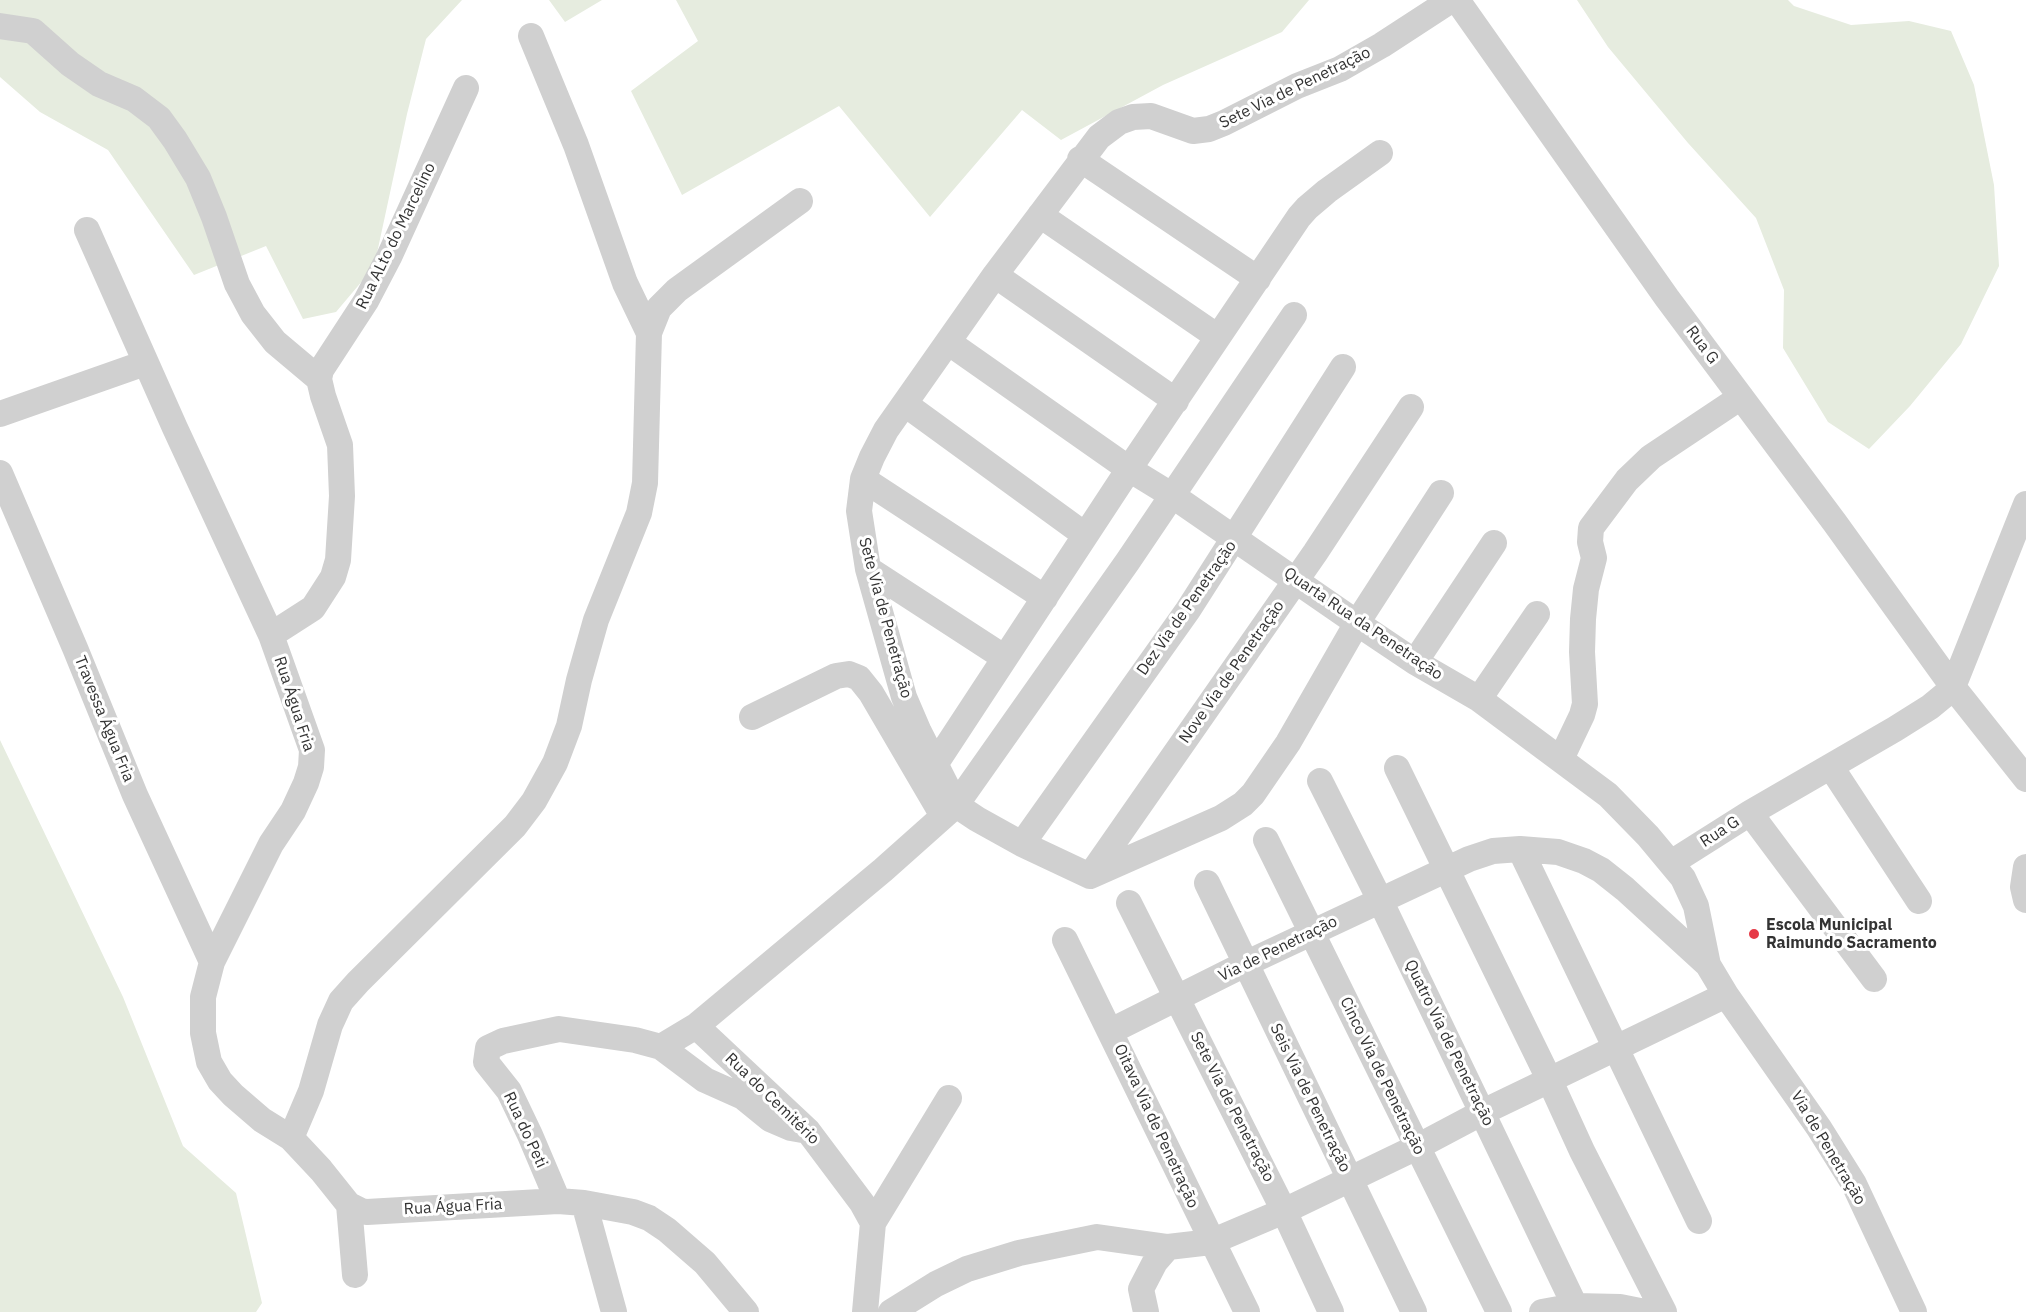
<!DOCTYPE html>
<html>
<head>
<meta charset="utf-8">
<style>
	body { margin:0 }
	canvas { display:block; background:#fff }
</style>
</head>
<body>
<canvas width="2026" height="1312"></canvas>
<script>
const g = document.querySelector('canvas').getContext('2d');
g.lineJoin = 'round';
function paint(path, color) {
  g.fillStyle = color;
  g.fill(path, 'evenodd');
}
function poly(rows) {
  const path = new Path2D();
  for (const r of rows) {
    path.moveTo(r[0], r[1]);
    for (let i = 2; i < r.length; i += 2) path.lineTo(r[i], r[i + 1]);
  }
  return path;
}
function stroke(path, color, width, dash) {
  g.strokeStyle = color;
  g.lineWidth = width;
  g.lineCap = dash ? 'butt' : 'round';
  g.setLineDash(dash || []);
  g.stroke(path);
}
function label(font, color, halo, rows, align = 'center') {
  g.font = font + ' "IBM Plex Sans",sans-serif';
  g.lineWidth = 6;
  g.setLineDash([]);
  g.textBaseline = 'middle';
  g.strokeStyle = halo;
  g.fillStyle = color;
  for (const [text, x, y, turn = 0] of rows) {
    g.save();
    g.translate(x, y);
    g.rotate((+turn || 0) * Math.PI / 180);
    g.textAlign = isNaN(turn) ? turn : align;
    if (halo) g.strokeText(text, 0, 0);
    g.fillText(text, 0, 0);
    g.restore();
  }
}
paint(poly([
	[0,0,462,0,426,39,407,114,374,267,336,312,303,319,266,246,194,275,108,150,40,112,0,77],
	[549,0,602,0,565,22],
	[676,0,1309,0,1282,32,1163,85,1061,140,1022,110,930,217,839,106,682,195,631,91,698,41],
	[1577,0,1788,0,1794,6,1851,25,1909,21,1951,31,1974,85,1994,185,1999,266,1961,344,1910,406,1869,449,1828,422,1783,348,1784,290,1756,218,1688,143,1608,47],
	[0,740,123,997,183,1146,236,1193,262,1303,256,1312,0,1312]
]), '#e6ecdf');
stroke(poly([
	[1457,0,1667,298,1835,523,1953,687,2026,779],
	[0,26,33,31,70,64,99,84,134,99,159,118,175,140,198,178,214,217,237,284,253,314,275,342,319,379],
	[531,36,576,145,625,283,649,333],
	[1080,159,1258,279],
	[1040,215,1218,337],
	[87,230,175,428,271,635,312,750,311,767,306,783,293,811,271,844,212,962,203,997,203,1033,209,1062,220,1081,233,1095,262,1120,291,1138,321,1170,349,1205],
	[995,275,1176,401],
	[948,342,1129,469,1173,496,1357,623,1415,662,1479,699,1608,795,1648,836,1683,878,1696,906,1708,965],
	[905,404,1085,535],
	[0,414,145,363],
	[0,473,75,648,135,795,212,962],
	[863,479,1045,598],
	[1441,493,1357,623,1288,743,1253,794,1243,804,1221,818,1090,876,1022,844,977,819,956,805,919,732,904,697,868,569,859,511,863,479,872,457,886,430,995,275,1099,137,1119,122,1133,117,1151,116,1193,131,1209,129,1224,123,1297,86,1340,69,1382,45,1451,0],
	[868,569,1005,658],
	[271,635,313,608,333,577,338,560,342,496,340,445,323,396,319,379,321,370,366,301,389,257,466,88],
	[1415,662,1494,543],
	[1479,699,1537,614],
	[752,717,836,676,849,674,859,678,871,693,943,816],
	[1561,759,1582,715,1585,704,1582,652,1583,619,1586,589,1594,558,1590,542,1591,528,1627,480,1651,457,1741,397],
	[936,763,1129,469,1299,217,1307,208,1327,191,1380,153],
	[1831,767,1919,901],
	[1397,768,1550,1081,1582,1151,1664,1312],
	[1320,781,1380,900,1575,1306],
	[1750,813,1874,979],
	[1266,840,1499,1312],
	[1022,844,1188,610,1343,367],
	[1520,849,1699,1221],
	[1671,863,1750,813,1895,729,1930,707,1947,693,1953,687,2026,504],
	[2026,867,2023,887,2026,900],
	[1090,876,1315,553,1411,407],
	[1207,883,1414,1312],
	[1129,903,1284,1211,1331,1312],
	[1065,940,1247,1312],
	[696,1026,808,1131,862,1203,873,1223,865,1312],
	[1111,1031,1245,964,1469,859,1493,851,1520,849,1558,852,1584,861,1601,870,1625,889,1708,965,1726,995,1819,1128,1854,1184,1914,1312],
	[661,1047,696,1026,726,1001,883,870,956,805,1128,561,1294,315],
	[291,1138,311,1091,330,1025,341,1001,358,982,515,826,534,801,555,763,569,726,579,680,596,620,639,513,645,483,649,333,659,308,677,290,800,201],
	[558,1201,530,1135,509,1091,486,1062,488,1048,503,1041,559,1029,635,1040,661,1047,705,1080,743,1097,770,1119,791,1128,808,1131],
	[584,1203,614,1312],
	[873,1223,949,1098],
	[355,1275,349,1205,361,1211,367,1212,558,1201,584,1203,633,1212,649,1218,667,1230,705,1263,746,1312],
	[891,1312,936,1284,967,1269,1019,1253,1097,1237,1168,1247,1211,1242,1284,1211,1417,1147,1483,1112,1726,995],
	[1146,1312,1141,1289,1155,1262,1168,1247],
	[1542,1312,1575,1306,1620,1307,1645,1312]
]), '#d0d0d0', 26);
for (const [x, y, r, color] of [
	[1754,934,6,"#e63946"]
]) {
  const dot = new Path2D();
  dot.arc(x, y, r, 0, 2 * Math.PI);
  g.fillStyle = color;
  g.fill(dot);
  stroke(dot, '#fff', 2);
}
label('16px', '#333', '#fff', [
	["Sete Via de Penetração",1295,88,-26],
	["Rua ALto do Marcelino",396,236,-64],
	["Rua G",1702,345,53],
	["Dez Via de Penetração",1187,608,-55],
	["Sete Via de Penetração",885,618,75],
	["Quarta Rua da Penetração",1363,624,34],
	["Nove Via de Penetração",1232,672,-55],
	["Rua Água Fria",294,704,72],
	["Travessa Água Fria",104,719,68],
	["Rua G",1720,832,-33],
	["Via de Penetração",1278,949,-26],
	["Quatro Via de Penetração",1449,1043,64],
	["Cinco Via de Penetração",1382,1076,64],
	["Seis Via de Penetração",1310,1098,64],
	["Rua do Cemitério",772,1099,44],
	["Sete Via de Penetração",1232,1107,63],
	["Oitava Via de Penetração",1156,1126,65],
	["Rua do Peti",525,1130,65],
	["Via de Penetração",1828,1148,59],
	["Rua Água Fria",453,1207,-3]
]);
label('bold 16px', '#333', '#fff', [
	["Escola Municipal",1766,925],
	["Raimundo Sacramento",1766,943]
], 'left');
</script>
</body>
</html>
